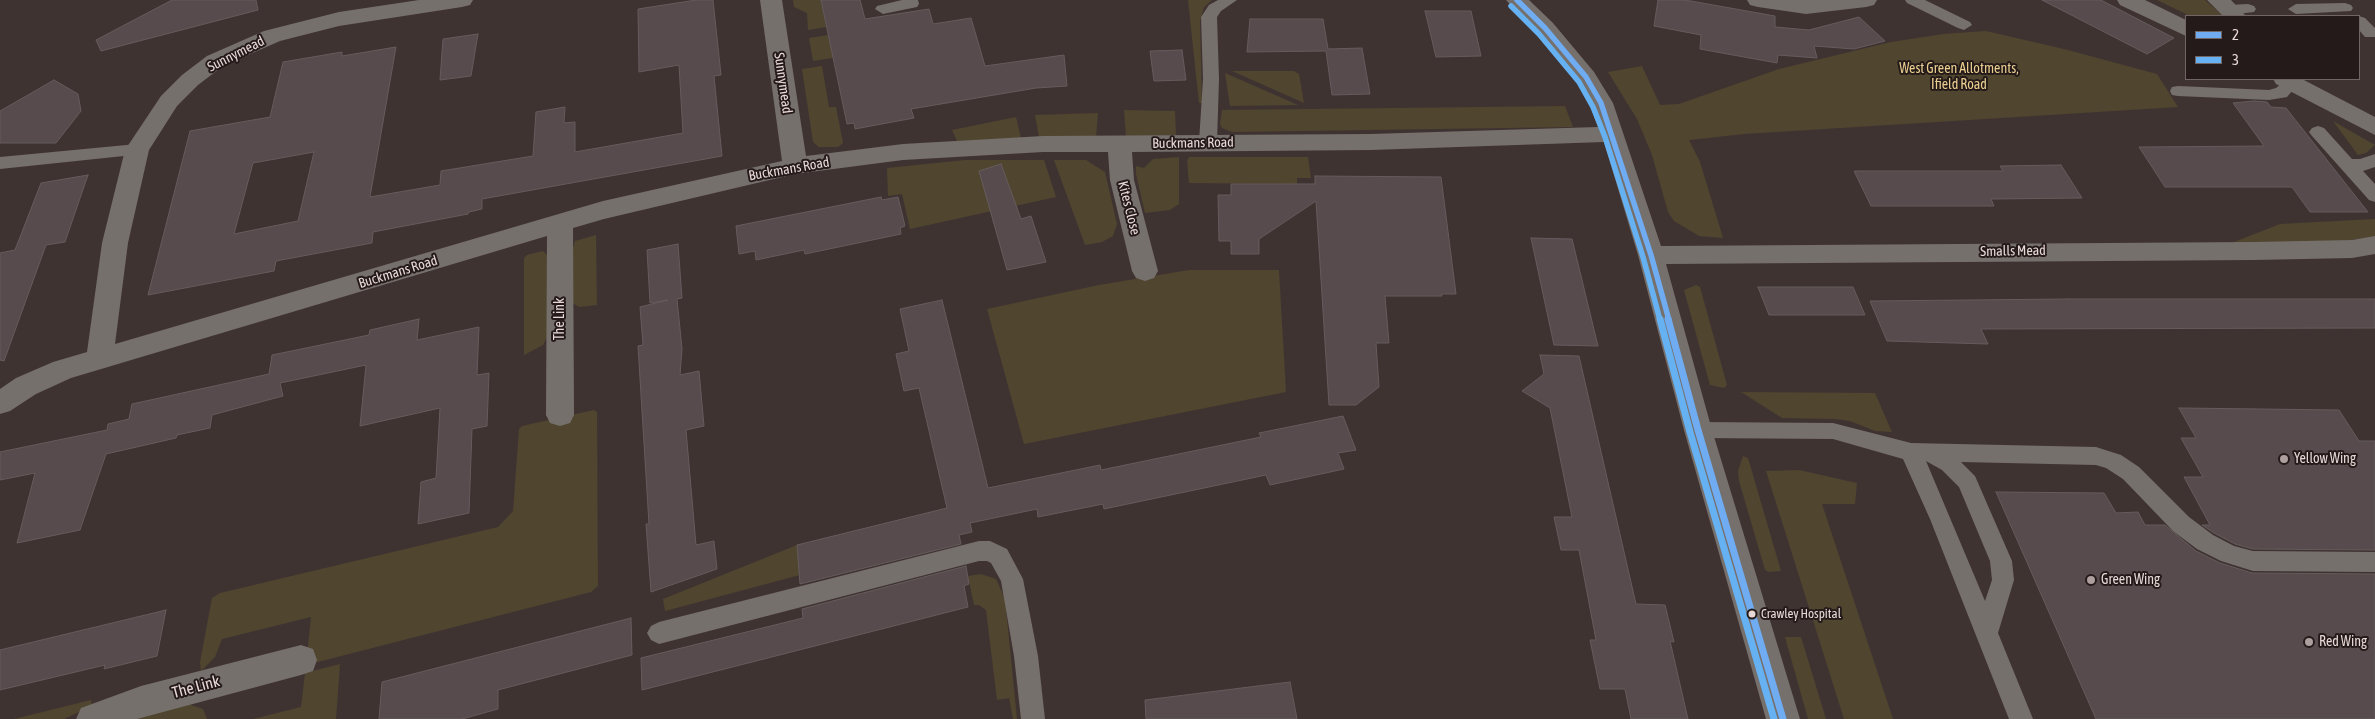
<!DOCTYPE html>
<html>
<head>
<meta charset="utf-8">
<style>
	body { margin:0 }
	#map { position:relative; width:2375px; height:719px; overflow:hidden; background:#3f3332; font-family:"Asap Condensed",sans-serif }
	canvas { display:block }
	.legend { position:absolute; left:2185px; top:15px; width:175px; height:65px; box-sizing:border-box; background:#241a19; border:1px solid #726665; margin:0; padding:6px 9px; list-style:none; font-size:15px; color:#e8d9d7 }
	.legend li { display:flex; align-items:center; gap:10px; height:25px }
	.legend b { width:25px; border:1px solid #726665 }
</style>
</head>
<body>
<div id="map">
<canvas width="2375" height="719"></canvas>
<ul class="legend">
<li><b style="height:6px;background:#6facf1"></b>2</li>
<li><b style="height:6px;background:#66b1f2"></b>3</li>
</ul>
</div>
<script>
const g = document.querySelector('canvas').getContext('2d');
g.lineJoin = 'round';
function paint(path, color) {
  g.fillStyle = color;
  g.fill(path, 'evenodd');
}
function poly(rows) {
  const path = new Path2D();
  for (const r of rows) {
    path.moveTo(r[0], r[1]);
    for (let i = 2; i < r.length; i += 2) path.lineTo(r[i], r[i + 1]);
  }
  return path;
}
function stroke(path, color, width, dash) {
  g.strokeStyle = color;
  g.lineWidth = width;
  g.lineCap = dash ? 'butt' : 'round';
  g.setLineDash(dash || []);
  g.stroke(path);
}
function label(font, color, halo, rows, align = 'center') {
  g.font = font + ' "Asap Condensed",sans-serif';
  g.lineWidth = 4;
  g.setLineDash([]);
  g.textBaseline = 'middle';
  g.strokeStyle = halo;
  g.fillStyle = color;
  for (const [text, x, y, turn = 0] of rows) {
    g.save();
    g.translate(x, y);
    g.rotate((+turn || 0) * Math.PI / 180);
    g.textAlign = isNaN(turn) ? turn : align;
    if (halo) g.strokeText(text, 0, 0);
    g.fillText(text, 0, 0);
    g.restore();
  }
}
paint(poly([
	[793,0,821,0,826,27,808,30,807,13,794,7],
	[1188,0,1212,0,1204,7,1200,21,1202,103,1199,103],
	[2157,0,2205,0,2223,16,2190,16],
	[1986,31,2064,49,2157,74,2178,107,1744,134,1689,140,1700,162,1723,238,1699,236,1674,221,1668,212,1652,155,1637,119,1608,72,1642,66,1660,105,1679,104,1779,69,1891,42,1943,34],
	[828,35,833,58,813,61,809,38],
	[822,66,829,107,836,107,843,143,838,147,819,147,813,142,802,69],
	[1232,71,1294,71,1299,74,1304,103],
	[1225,73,1298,105,1230,106],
	[1565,106,1573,127,1232,132,1222,128,1220,124,1222,110],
	[1124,110,1175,111,1176,135,1126,137],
	[1098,113,1096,137,1039,137,1035,115],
	[1016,117,1021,138,957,141,952,130],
	[2333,121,2375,145,2366,153,2358,155],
	[1179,157,1179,204,1170,210,1145,213,1136,174,1136,166,1144,168,1153,159],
	[1189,157,1308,157,1311,178,1297,178,1297,184,1189,183,1187,161],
	[965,160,1044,160,1056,197,910,229,902,194,888,196,887,168],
	[1054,160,1086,160,1105,172,1117,224,1113,236,1102,242,1085,245],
	[2375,219,2375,237,2341,241,2229,244,2280,224],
	[596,235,597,305,579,307,571,302,571,255,575,241],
	[543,251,547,255,547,337,543,345,524,355,524,258,527,255],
	[1189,270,1279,270,1286,392,1024,444,987,309,1099,285],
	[1696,285,1700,287,1727,385,1724,388,1710,385,1684,290],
	[1741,392,1875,393,1892,432,1875,431,1850,421,1835,419,1782,418],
	[594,410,597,412,598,586,591,592,306,665,311,617,222,639,215,657,201,671,200,662,212,598,220,593,498,527,513,511,519,429,522,426],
	[1743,456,1748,458,1781,571,1769,572,1765,570,1739,481,1738,471],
	[1799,470,1857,483,1855,504,1822,504,1893,719,1844,719,1766,471],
	[797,545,800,575,665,611,663,599],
	[981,574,996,579,1005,599,1017,719,1013,719,1009,698,997,700,986,610,979,605,974,605,968,576],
	[1785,637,1801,637,1826,719,1808,719],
	[340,664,336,719,253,719,301,707,305,673],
	[91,700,92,706,64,719,14,719],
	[188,704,203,709,207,719,136,719]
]), '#50452f');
const building = poly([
	[172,0,256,0,258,10,101,51,96,40,172,0],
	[696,0,713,0,721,75,714,76,722,156,482,199,482,209,469,212,468,214,373,232,372,243,276,261,274,271,148,295,190,131,270,117,283,62,342,52,342,56,396,47,370,197,440,185,441,171,533,156,536,112,565,107,564,123,575,122,575,152,683,133,679,65,639,72,638,9,696,0],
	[314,152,298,221,234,234,253,163,314,152],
	[821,0,860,0,865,19,929,9,933,24,971,18,985,66,1064,55,1067,86,1036,88,911,109,914,118,855,129,854,123,847,124,821,0],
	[1658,0,1685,0,1775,16,1775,27,1809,30,1859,17,1885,41,1854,49,1814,46,1817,58,1778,55,1777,63,1700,49,1701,35,1654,26,1658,0],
	[2042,0,2101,0,2174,38,2147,54,2042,0],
	[1425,11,1471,11,1481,56,1436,57,1425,11],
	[1250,19,1323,19,1328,49,1362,48,1370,94,1332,95,1326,51,1247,52,1250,19],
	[478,34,471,76,440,80,443,39,478,34],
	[1182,50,1186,80,1154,81,1150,51,1182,50],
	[54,80,78,94,81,111,56,143,0,143,0,111,54,80],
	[2254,101,2267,102,2271,107,2286,108,2368,212,2310,212,2292,187,2165,187,2139,147,2264,146,2233,103,2254,101],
	[1001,164,1021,219,1031,216,1046,262,1007,270,979,171,1001,164],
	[2061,165,2082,198,1991,199,1994,206,1871,206,1854,171,2003,171,2000,166,2061,165],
	[88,175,65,242,46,245,4,361,0,360,0,253,15,250,41,183,88,175],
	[1315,176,1441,177,1456,294,1441,294,1442,296,1385,296,1389,343,1376,343,1379,387,1356,405,1329,405,1316,201,1259,239,1259,254,1231,254,1231,241,1219,241,1218,195,1231,195,1231,184,1315,184,1315,176],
	[881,197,882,200,898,197,905,226,900,228,901,234,805,254,804,250,756,260,755,251,739,254,736,226,881,197],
	[1531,238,1572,239,1598,346,1554,345,1531,238],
	[678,244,682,298,677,299,682,349,680,375,699,371,704,426,686,430,696,545,714,541,717,569,651,592,646,524,649,524,638,346,643,345,640,307,668,300,650,303,647,250,678,244],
	[1758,287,1853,287,1865,315,1769,315,1758,287],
	[2068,299,2375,299,2375,328,1981,329,1988,344,1887,341,1870,301,2068,299],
	[942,300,988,488,1100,465,1101,470,1261,437,1259,433,1343,416,1356,450,1338,453,1344,469,1270,485,1266,475,1104,509,1103,504,1038,517,1037,509,970,523,972,532,959,535,961,544,800,584,797,545,947,508,919,388,904,391,896,354,909,351,900,309,942,300],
	[419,319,417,340,479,327,477,375,489,373,487,426,472,429,469,513,418,524,421,482,436,478,440,408,360,426,366,365,280,383,283,396,212,415,210,428,177,435,176,438,106,454,80,530,17,543,35,473,0,480,0,452,107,430,108,424,129,419,132,404,269,374,272,355,369,335,370,330,419,319],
	[1540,355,1579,356,1636,604,1665,605,1674,642,1670,641,1688,719,1631,719,1625,689,1600,689,1590,640,1596,640,1579,550,1561,550,1554,517,1572,517,1550,408,1522,391,1544,374,1540,355],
	[2179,408,2339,410,2359,441,2375,441,2375,550,2253,549,2235,544,2214,533,2202,525,2210,525,2184,477,2203,477,2181,438,2196,438,2179,408],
	[1996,492,2104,493,2116,513,2138,512,2145,525,2165,525,2196,551,2220,563,2252,573,2375,574,2375,719,2096,719,1996,492],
	[966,566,969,584,964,586,968,607,642,690,641,658,803,618,802,609,966,566],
	[166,610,157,656,104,669,105,665,0,690,0,650,166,610],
	[631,618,632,655,498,690,498,709,462,719,379,719,382,682,631,618],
	[1290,682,1297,719,1146,719,1145,700,1290,682]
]);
paint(building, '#574b4d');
stroke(building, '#665c5d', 1);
paint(poly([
	[902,0,918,0,919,4,917,7,883,14,875,9,877,6,902,0],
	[1218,0,1237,0,1221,11,1217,17,1219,79,1217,142,1214,146,1208,148,1202,146,1199,142,1203,79,1201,17,1209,5,1218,0],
	[1905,0,1925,0,1970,22,1972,25,1964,30,1958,28,1907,3,1905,0],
	[2345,3,2351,5,2353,8,2351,11,2296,14,2288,9,2296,4,2345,3],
	[2248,4,2254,6,2256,9,2254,12,2228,15,2220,10,2228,5,2248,4],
	[2358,16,2359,16,2365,18,2375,28,2375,37,2365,37,2359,30,2358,16],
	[2287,79,2297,79,2299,83,2287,97,2269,100,2178,96,2172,95,2170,91,2172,87,2178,86,2269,90,2276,88,2287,79],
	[2318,126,2324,128,2352,159,2360,159,2375,154,2375,167,2363,171,2375,184,2375,202,2369,200,2312,136,2309,132,2312,128,2318,126],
	[137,144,143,146,146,150,143,154,0,169,0,157,137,144],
	[1698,422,1833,423,1911,443,2096,447,2121,455,2139,467,2189,517,2213,535,2234,546,2253,551,2375,552,2375,572,2253,571,2221,561,2197,549,2173,531,2123,479,2106,468,2096,465,1961,462,1975,476,2012,561,2014,580,1998,633,2033,719,2009,719,1930,519,1903,459,1833,439,1698,438,1691,436,1688,430,1691,424,1698,422],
	[1926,461,1942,470,1959,487,1990,561,1992,580,1985,601,1926,461],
	[979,541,990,541,1007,549,1023,579,1038,656,1045,719,1021,719,1014,656,1001,581,991,563,987,561,979,561,659,644,651,640,647,633,651,626,659,622,979,541]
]), '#76706d');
paint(poly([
	[419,0,473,0,470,5,462,7,339,26,280,41,223,66,198,85,177,106,149,150,128,243,115,344,603,201,782,161,760,0,782,0,806,156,903,144,1043,136,1371,134,1598,127,1589,103,1577,81,1537,33,1506,0,1529,0,1553,23,1594,72,1613,103,1661,246,2254,242,2352,240,2375,236,2375,254,2352,258,2254,260,1666,264,1712,430,1800,719,1766,719,1684,430,1638,255,1604,142,1371,150,1132,152,1134,180,1158,271,1154,278,1145,281,1136,278,1132,271,1110,180,1108,152,1043,152,903,160,795,174,604,219,573,228,574,415,570,423,560,426,550,423,546,415,547,236,71,378,36,394,10,411,0,414,0,389,16,378,53,362,87,352,102,243,125,150,161,96,182,75,207,56,264,31,339,12,419,0],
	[1747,0,1877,0,1874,5,1866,7,1806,14,1758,7,1750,5,1747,0],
	[2117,0,2145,0,2186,20,2186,36,2120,5,2117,0],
	[2207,0,2231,0,2246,16,2223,16,2207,0],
	[2273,79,2302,79,2375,117,2375,135,2276,84,2273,79],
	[301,645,313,649,317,660,313,671,301,675,137,719,76,719,81,708,141,686,301,645]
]), '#76706d');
stroke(poly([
	[1517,0,1545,28,1586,77,1601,103,1651,255,1669,320]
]), '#6facf1', 5.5);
stroke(poly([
	[1668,319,1698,430,1783,719]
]), '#6facf1', 7);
stroke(poly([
	[1511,6,1539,34,1579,82,1593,107,1605,137,1643,257,1660,320]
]), '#66b1f2', 5.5);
stroke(poly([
	[1660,319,1690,432,1774,719]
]), '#66b1f2', 7);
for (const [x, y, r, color] of [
	[2284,459,5,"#ad9f9d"],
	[2091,580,5,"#ad9f9d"],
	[1752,614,4.5,"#e8d9d7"],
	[2309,642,5,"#ad9f9d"]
]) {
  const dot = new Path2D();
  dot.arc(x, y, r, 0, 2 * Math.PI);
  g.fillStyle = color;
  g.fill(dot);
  stroke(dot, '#241a19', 2);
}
label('13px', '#e8d9d7', '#241a19', [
	["Crawley Hospital",1761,614]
], 'left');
label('14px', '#e8d9d7', '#241a19', [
	["Sunnymead",236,54,-27],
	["Sunnymead",783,83,82],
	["Buckmans Road",1193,143,-1],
	["Buckmans Road",789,169,-10],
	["Kites Close",1129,208,76],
	["Smalls Mead",2013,251,-1],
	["Buckmans Road",398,272,-17],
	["The Link",560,319,-90]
]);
label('14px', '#eacf91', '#241a19', [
	["West Green Allotments,",1959,69],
	["Ifield Road",1959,85]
]);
label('14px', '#e8d9d7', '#241a19', [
	["Yellow Wing",2294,459],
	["Green Wing",2101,580],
	["Red Wing",2319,642]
], 'left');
label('16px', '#e8d9d7', '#241a19', [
	["The Link",196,687,-15]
]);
</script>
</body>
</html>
